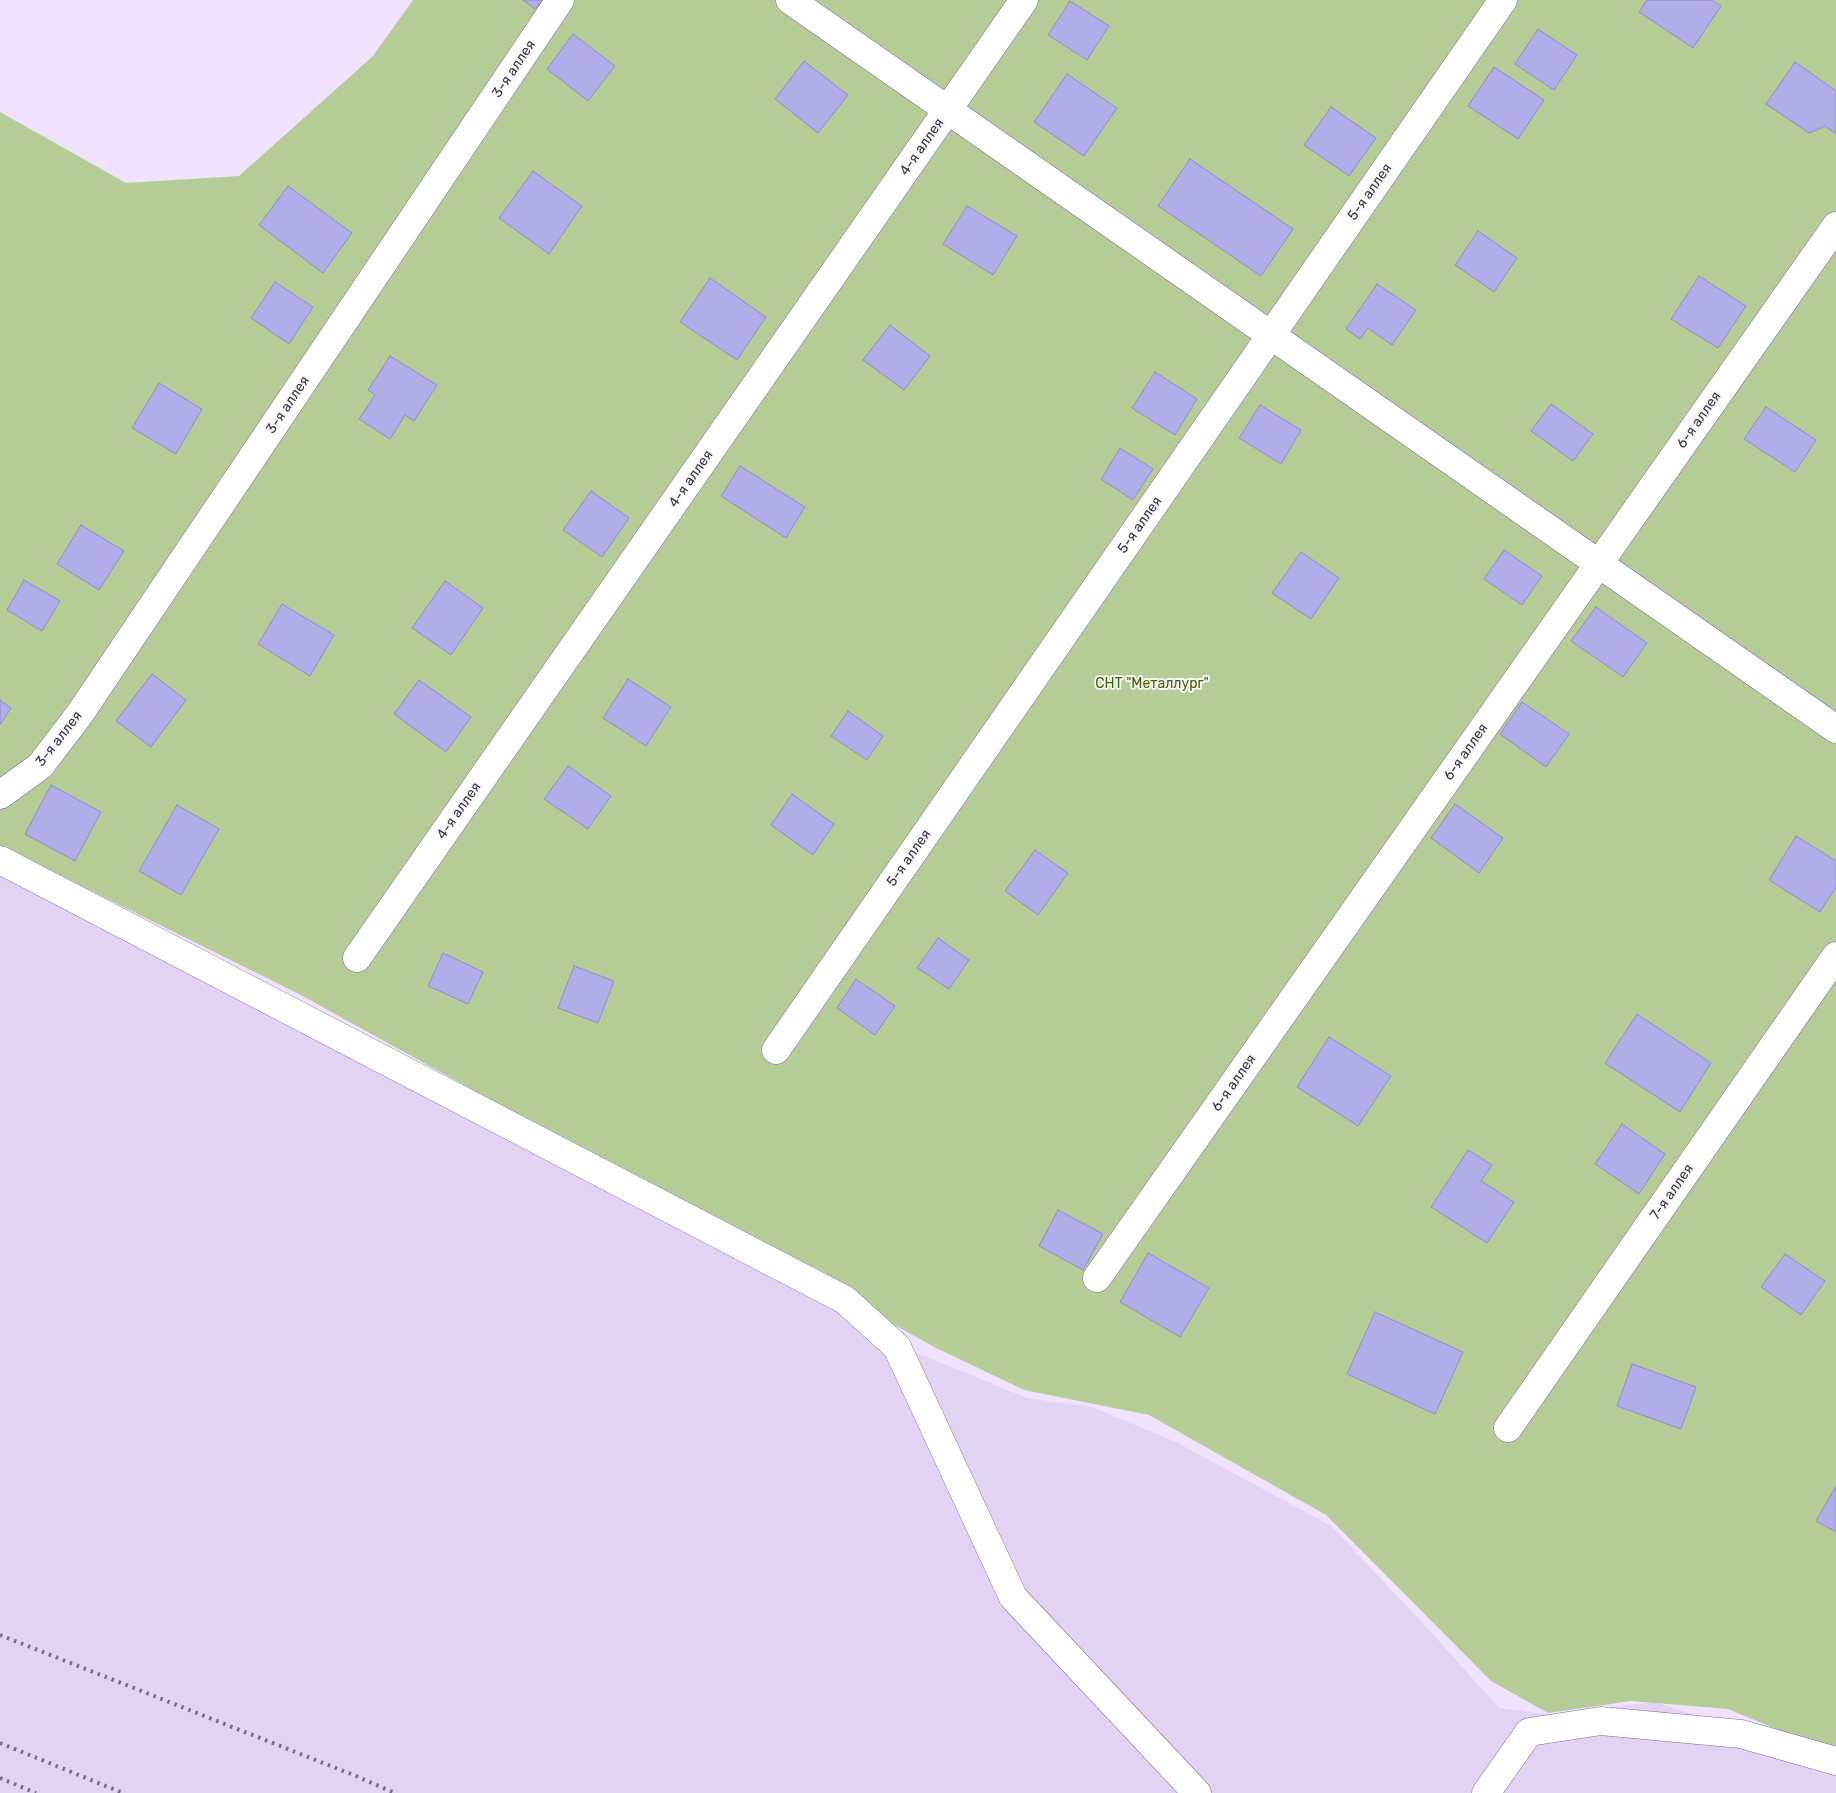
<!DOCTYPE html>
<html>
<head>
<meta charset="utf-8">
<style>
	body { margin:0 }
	canvas { display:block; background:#efe2fe }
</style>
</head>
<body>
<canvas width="1836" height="1793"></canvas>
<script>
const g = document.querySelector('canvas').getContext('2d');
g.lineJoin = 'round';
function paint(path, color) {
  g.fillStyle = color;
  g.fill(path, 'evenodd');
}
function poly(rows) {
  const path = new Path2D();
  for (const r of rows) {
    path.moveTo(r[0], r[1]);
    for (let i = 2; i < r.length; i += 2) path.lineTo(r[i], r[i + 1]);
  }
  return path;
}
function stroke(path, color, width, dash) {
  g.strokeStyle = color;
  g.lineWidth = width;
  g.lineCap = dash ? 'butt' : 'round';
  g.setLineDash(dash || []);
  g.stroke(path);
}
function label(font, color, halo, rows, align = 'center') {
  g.font = font + ' Rubik,sans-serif';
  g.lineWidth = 4;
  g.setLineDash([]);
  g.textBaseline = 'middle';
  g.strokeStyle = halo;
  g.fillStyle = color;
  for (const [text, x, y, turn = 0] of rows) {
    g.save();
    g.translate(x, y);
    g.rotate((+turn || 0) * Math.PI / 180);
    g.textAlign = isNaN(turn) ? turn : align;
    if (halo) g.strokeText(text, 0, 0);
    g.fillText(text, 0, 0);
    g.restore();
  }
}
paint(poly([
	[0,865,805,1264,890,1342,1027,1398,1092,1407,1176,1442,1331,1526,1420,1620,1499,1708,1550,1715,1655,1702,1836,1762,1836,1793,0,1793]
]), '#e1d3f1');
paint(poly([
	[413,0,1836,0,1836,1754,1728,1709,1631,1701,1548,1713,1491,1681,1326,1515,1149,1415,1024,1390,934,1347,591,1155,297,993,63,877,0,862,0,112,126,183,239,176,373,56]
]), '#b6cc96');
const building = poly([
	[523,0,543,0,535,9,523,0],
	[1647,0,1712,0,1721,6,1693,48,1639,12,1647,0],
	[1070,1,1109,26,1087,60,1048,35,1070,1],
	[1538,29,1577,55,1554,90,1515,64,1538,29],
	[573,34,615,66,588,101,547,69,573,34],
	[804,61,848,95,818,133,775,99,804,61],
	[1795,62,1836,91,1836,134,1825,126,1809,133,1766,104,1795,62],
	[1494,67,1544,100,1518,139,1468,106,1494,67],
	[1067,74,1117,108,1084,156,1034,122,1067,74],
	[1331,107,1376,138,1349,176,1304,145,1331,107],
	[1190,159,1293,229,1261,276,1158,206,1190,159],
	[533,171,582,206,549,254,499,218,533,171],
	[288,186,352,233,323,273,259,225,288,186],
	[967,206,1017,236,993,275,943,244,967,206],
	[1478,231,1517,258,1494,292,1455,265,1478,231],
	[1699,276,1746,306,1718,348,1671,319,1699,276],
	[710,278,766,317,737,360,680,322,710,278],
	[275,282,313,307,289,344,251,318,275,282],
	[1377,284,1416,310,1392,345,1368,328,1360,339,1346,329,1377,284],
	[890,325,930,356,904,390,863,360,890,325],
	[390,356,437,385,414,421,405,415,390,439,359,419,375,395,368,390,390,356],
	[1155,372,1197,399,1175,435,1132,408,1155,372],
	[159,383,202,409,176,454,132,428,159,383],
	[1551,404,1593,434,1573,461,1531,431,1551,404],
	[1260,405,1301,430,1281,464,1239,438,1260,405],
	[1766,407,1816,440,1795,472,1744,439,1766,407],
	[1120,448,1153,469,1133,500,1101,479,1120,448],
	[740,466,805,507,786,538,721,496,740,466],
	[591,491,629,518,602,557,563,530,591,491],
	[81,525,124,551,99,590,57,564,81,525],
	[1504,550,1542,576,1522,605,1484,579,1504,550],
	[1301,552,1339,578,1311,619,1272,593,1301,552],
	[24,580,60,601,42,631,7,610,24,580],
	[445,581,483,608,451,655,412,628,445,581],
	[282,604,334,635,310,676,258,644,282,604],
	[1596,607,1647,643,1623,677,1571,641,1596,607],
	[152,674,186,700,151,747,116,721,152,674],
	[628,679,671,707,646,746,603,718,628,679],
	[419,680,471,717,446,752,394,714,419,680],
	[0,700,11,708,0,725,0,700],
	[1522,702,1569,734,1546,767,1500,734,1522,702],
	[848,711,883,736,867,760,831,736,848,711],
	[568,766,611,796,588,829,544,799,568,766],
	[51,785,101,812,75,861,25,834,51,785],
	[792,794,834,824,813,855,771,825,792,794],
	[1455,804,1503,838,1479,873,1431,838,1455,804],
	[177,805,219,829,181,895,139,871,177,805],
	[1796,836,1836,861,1836,887,1820,912,1769,880,1796,836],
	[1035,850,1068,873,1038,915,1005,891,1035,850],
	[938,938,969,960,949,989,917,968,938,938],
	[443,953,483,972,468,1004,428,986,443,953],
	[574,966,614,981,598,1023,558,1008,574,966],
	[856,979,895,1006,875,1035,837,1008,856,979],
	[1637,1014,1711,1063,1680,1112,1605,1063,1637,1014],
	[1329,1037,1391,1076,1358,1126,1297,1087,1329,1037],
	[1622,1124,1665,1154,1639,1194,1595,1164,1622,1124],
	[1468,1150,1492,1165,1481,1181,1514,1202,1487,1243,1431,1207,1468,1150],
	[1058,1210,1103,1234,1083,1270,1039,1246,1058,1210],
	[1148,1253,1209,1288,1180,1337,1120,1302,1148,1253],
	[1785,1254,1825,1281,1801,1315,1761,1287,1785,1254],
	[1375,1312,1463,1352,1435,1414,1347,1374,1375,1312],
	[1632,1364,1696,1387,1681,1429,1617,1406,1632,1364],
	[1836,1486,1836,1532,1816,1521,1836,1486]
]);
paint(building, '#aface7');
stroke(building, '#908cce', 1);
const minor = poly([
	[790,0,1836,729],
	[0,795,40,766,79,715,560,0],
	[0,860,845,1300,897,1347,1013,1597,1197,1793],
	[357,958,1024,0],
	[776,1050,1503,0],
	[1097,1278,1836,226],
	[1508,1428,1836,956],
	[1486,1793,1529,1732,1601,1721,1741,1734,1836,1761]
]);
stroke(minor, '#8566a4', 29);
stroke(minor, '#fff', 28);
stroke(poly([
	[0,1635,356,1776,395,1793],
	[0,1743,123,1793],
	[0,1778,36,1793]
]), '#796c87', 4, [2.5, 5]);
label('14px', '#3d304a', '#f6f6f6', [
	["3-я аллея",514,69,-56],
	["4-я аллея",922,147,-55],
	["5-я аллея",1370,192,-55],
	["3-я аллея",288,405,-56],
	["6-я аллея",1699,420,-55],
	["4-я аллея",691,479,-55],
	["5-я аллея",1140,525,-55],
	["3-я аллея",59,739,-52],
	["6-я аллея",1466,752,-55],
	["4-я аллея",459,811,-55],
	["5-я аллея",909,858,-55],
	["6-я аллея",1234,1083,-55],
	["7-я аллея",1672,1192,-55]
]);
label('14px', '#445f01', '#f6f6f6', [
	["СНТ \"Металлург\"",1152,684]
]);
</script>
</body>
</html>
